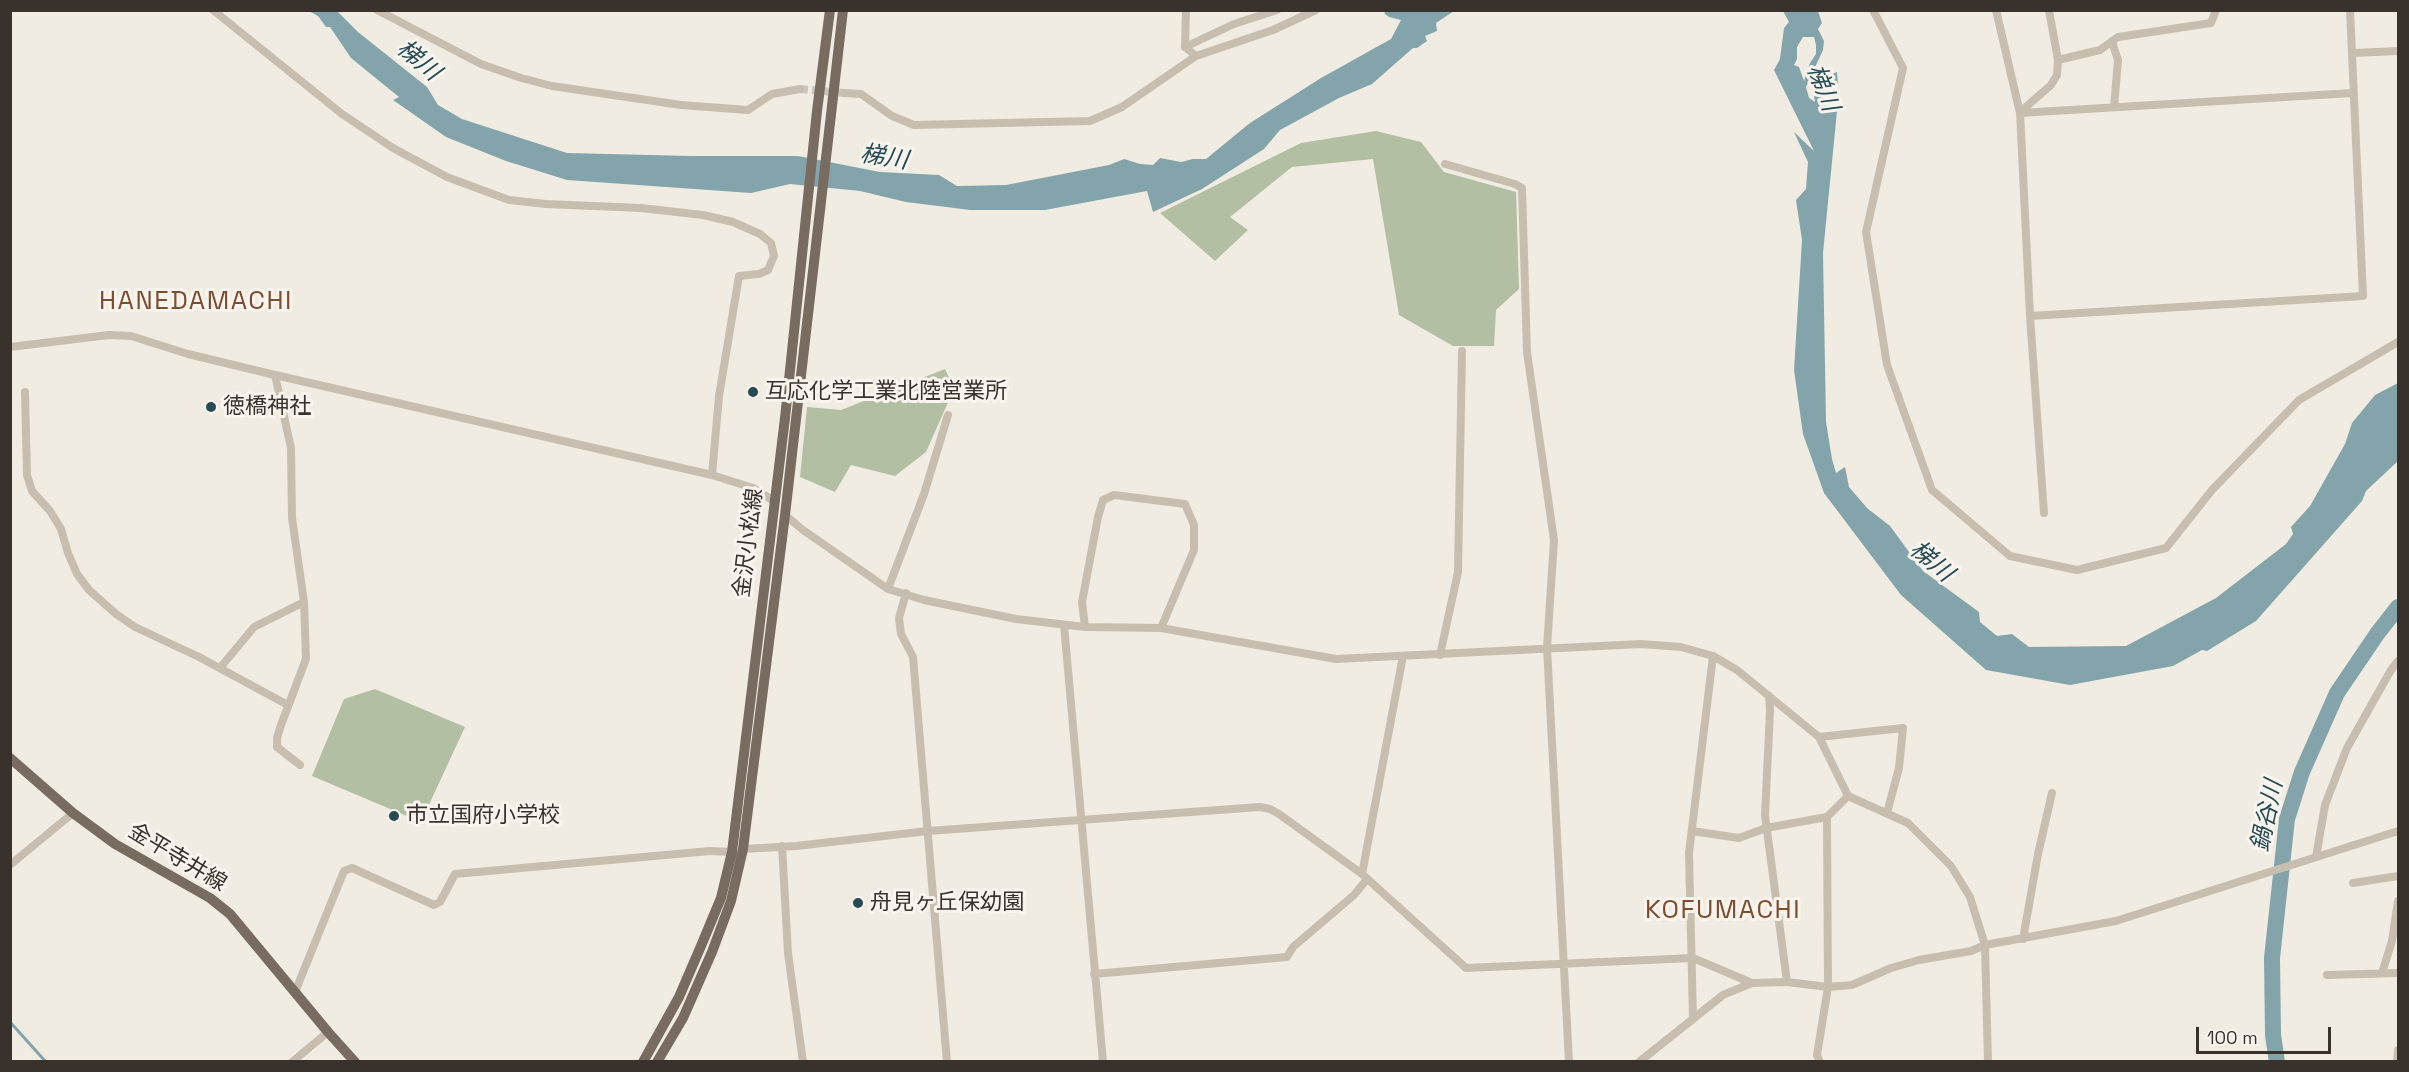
<!DOCTYPE html>
<html>
<head>
<meta charset="utf-8">
<style>
	body { margin:0 }
	#map { position:relative; width:2409px; height:1072px; overflow:hidden; background:#f1ece2; font-family:"Space Grotesk",sans-serif }
	canvas { display:block }
	.frame { position:absolute; inset:0; border:12px solid #38312c; pointer-events:none }
	.scale { position:absolute; left:2196px; top:1027px; width:135px; height:27px; box-sizing:border-box; border:3px solid #38312c; border-top:0; padding-left:8px; font-size:18px; line-height:21px; white-space:nowrap; color:#38312c; -webkit-text-stroke:4px #f9f5ee; paint-order:stroke }
</style>
</head>
<body>
<div id="map">
<canvas width="2409" height="1072"></canvas>
<div class="frame"></div>
<div class="scale">100 m</div>
</div>
<script>
const g = document.querySelector('canvas').getContext('2d');
g.lineJoin = 'round';
function paint(path, color) {
  g.fillStyle = color;
  g.fill(path, 'evenodd');
}
function poly(rows) {
  const path = new Path2D();
  for (const r of rows) {
    path.moveTo(r[0], r[1]);
    for (let i = 2; i < r.length; i += 2) path.lineTo(r[i], r[i + 1]);
  }
  return path;
}
function stroke(path, color, width, dash) {
  g.strokeStyle = color;
  g.lineWidth = width;
  g.lineCap = dash ? 'butt' : 'round';
  g.setLineDash(dash || []);
  g.stroke(path);
}
function label(font, color, halo, rows, align = 'center') {
  g.font = font + ' "Space Grotesk","Noto Sans JP",sans-serif';
  g.lineWidth = 6;
  g.setLineDash([]);
  g.textBaseline = 'middle';
  g.strokeStyle = halo;
  g.fillStyle = color;
  for (const [text, x, y, turn = 0] of rows) {
    g.save();
    g.translate(x, y);
    g.rotate((+turn || 0) * Math.PI / 180);
    g.textAlign = isNaN(turn) ? turn : align;
    if (halo) g.strokeText(text, 0, 0);
    g.fillText(text, 0, 0);
    g.restore();
  }
}
paint(poly([
	[1376,131,1421,142,1444,172,1516,192,1519,289,1496,310,1494,346,1453,346,1399,315,1373,159,1292,167,1230,217,1248,230,1215,261,1160,213,1301,143],
	[945,369,954,389,926,452,895,476,851,465,835,492,800,477,807,407,841,410],
	[375,689,465,727,421,822,312,776,344,699]
]), '#b2bfa3');
paint(poly([
	[1388,10,1454,11,1436,23,1437,31,1425,36,1427,41,1417,48,1413,48,1372,84,1339,98,1280,130,1264,149,1202,189,1153,212,1147,191,1045,210,970,210,906,202,860,191,790,184,751,193,567,180,506,161,446,137,393,100,399,97,351,58,330,27,326,27,318,16,309,11,337,11,358,32,427,87,438,105,462,119,567,153,691,156,798,156,880,172,939,175,957,186,1006,185,1109,165,1124,159,1140,164,1153,165,1160,158,1181,162,1193,159,1206,159,1250,123,1321,78,1391,39,1401,20,1389,17,1384,13],
	[1783,11,1818,11,1822,23,1818,29,1824,41,1823,50,1806,87,1809,98,1815,102,1813,90,1816,85,1822,86,1832,74,1837,72,1838,84,1830,90,1824,102,1837,111,1823,253,1826,422,1832,459,1836,473,1845,467,1849,487,1867,508,1890,526,1923,571,1979,612,1980,622,1997,636,2012,634,2029,647,2126,646,2216,598,2286,544,2293,534,2291,527,2310,506,2345,444,2352,423,2375,395,2398,383,2398,461,2366,491,2362,501,2256,621,2207,651,2202,650,2173,666,2070,685,1986,670,1901,595,1824,493,1803,434,1794,370,1802,240,1796,200,1806,189,1808,162,1794,132,1814,151,1774,70,1780,59,1784,28,1789,22],
	[1803,37,1814,37,1816,45,1816,54,1810,63,1804,81,1799,67,1794,65,1797,59,1797,47]
]), '#84a4ab');
stroke(poly([
	[10,1022,46,1062]
]), '#84a4ab', 3);
stroke(poly([
	[2277,1062,2273,1035,2272,958,2287,819,2302,772,2337,693,2377,634,2398,607]
]), '#84a4ab', 16);
stroke(poly([
	[800,89,844,93]
]), '#ccc7be', 8, [8, 4]);
stroke(poly([
	[213,10,342,114,393,148,447,177,509,200,546,204,641,208,703,215,733,222,760,234,771,243,774,256,768,270,759,274,739,276,719,396,712,475],
	[377,10,481,64,521,78,552,86,681,105,748,110,772,94,800,89],
	[1873,10,1903,68,1866,232,1887,365,1932,490,2010,556,2077,570,2166,548,2212,490,2299,400,2398,342],
	[1996,10,2020,113,2030,316,2044,513],
	[2112,42,2118,60,2114,107],
	[1185,47,1234,24,1277,10],
	[1185,47,1186,10],
	[2353,53,2398,51],
	[1196,56,1273,30,1316,10],
	[2058,60,2100,50,2118,37,2211,23,2216,10],
	[844,93,861,94,892,116,914,125,1090,121,1122,107,1196,56,1185,47],
	[2020,112,2051,85,2057,75,2058,60,2049,10],
	[2020,113,2352,93],
	[1445,164,1515,184,1522,188,1527,352,1554,540,1547,648,1569,1062],
	[2030,316,2363,296,2350,10],
	[10,347,109,335,131,336,188,354,275,375,712,475,753,488,774,501],
	[275,375,291,448,292,518,304,602,306,659,281,725,277,738,277,747,300,765],
	[25,392,27,475,32,491,50,511,61,529,68,553,77,574,89,590,116,614,135,627,199,657,288,705],
	[785,515,803,530,888,589,924,600,1016,619,1085,627,1161,628,1336,659,1641,644,1681,647,1713,656,1737,670,1819,737,1848,796,1908,823,1951,866,1970,897,1985,945,1988,1062],
	[888,589,924,494,948,415],
	[906,593,899,618,901,634,913,657,947,1062],
	[1064,625,1103,1062],
	[1085,627,1082,602,1098,517,1103,500,1114,495,1185,504,1194,525,1194,550,1161,628],
	[1440,655,1458,572,1462,351],
	[220,668,254,627,304,602],
	[1769,696,1770,711,1765,815,1787,982],
	[1819,737,1903,728,1899,768,1887,813],
	[1692,831,1739,838,1766,828,1827,817,1848,796],
	[782,846,788,953,803,1062],
	[743,849,796,846,928,831,1260,807,1270,809,1279,814,1362,874,1466,968,1693,958,1752,983],
	[2316,857,2325,805,2347,748,2391,670,2398,661],
	[10,865,73,813],
	[1362,874,1403,656],
	[2353,883,2398,876],
	[2023,939,2038,854,2052,793],
	[2382,973,2392,941,2398,901],
	[1094,974,1287,957,1293,947,1354,895,1367,879],
	[2327,975,2398,973],
	[295,992,344,871,352,868,434,905,440,902,455,874,710,851,732,852],
	[1693,1019,1689,853,1713,656],
	[292,1062,328,1032],
	[1639,1062,1723,995,1752,983,1787,982,1828,987,1852,985,1891,968,1919,960,1971,951,1985,945,2116,921,2398,831],
	[1820,1062,1817,1055,1828,987,1827,817],
	[2397,1062,2398,1050]
]), '#c8beaf', 8);
stroke(poly([
	[10,758,73,813,115,844,210,898,230,914,328,1032,355,1062],
	[643,1062,679,997,701,946,721,898,732,852,785,418,817,111,830,10],
	[657,1062,683,1018,712,952,731,901,743,849,785,515,843,10]
]), '#786b5f', 10);
for (const [x, y, r, color] of [
	[753,392,6,"#264b55"],
	[211,407,6,"#264b55"],
	[394,816,6,"#264b55"],
	[858,903,6,"#264b55"]
]) {
  const dot = new Path2D();
  dot.arc(x, y, r, 0, 2 * Math.PI);
  g.fillStyle = color;
  g.fill(dot);
  stroke(dot, '#f9f5ee', 2);
}
label('22px', '#38312c', '#f9f5ee', [
	["互応化学工業北陸営業所",765,392],
	["徳橋神社",223,407],
	["市立国府小学校",406,816],
	["舟見ヶ丘保幼園",870,903]
], 'left');
label('22px', '#38312c', '#f9f5ee', [
	["金沢小松線",749,543,-83],
	["金平寺井線",177,858,31]
]);
label('italic 24px', '#264b55', '#f9f5ee', [
	["梯川",418,61,40],
	["梯川",1822,88,69],
	["梯川",884,158,9],
	["梯川",1931,562,40],
	["鍋谷川",2268,816,-78]
]);
g.letterSpacing = '1.5px';
label('26px', '#7e4c2e', '#f9f5ee', [
	["HANEDAMACHI",196,302],
	["KOFUMACHI",1723,911]
]);
g.letterSpacing = '0px';
</script>
</body>
</html>
